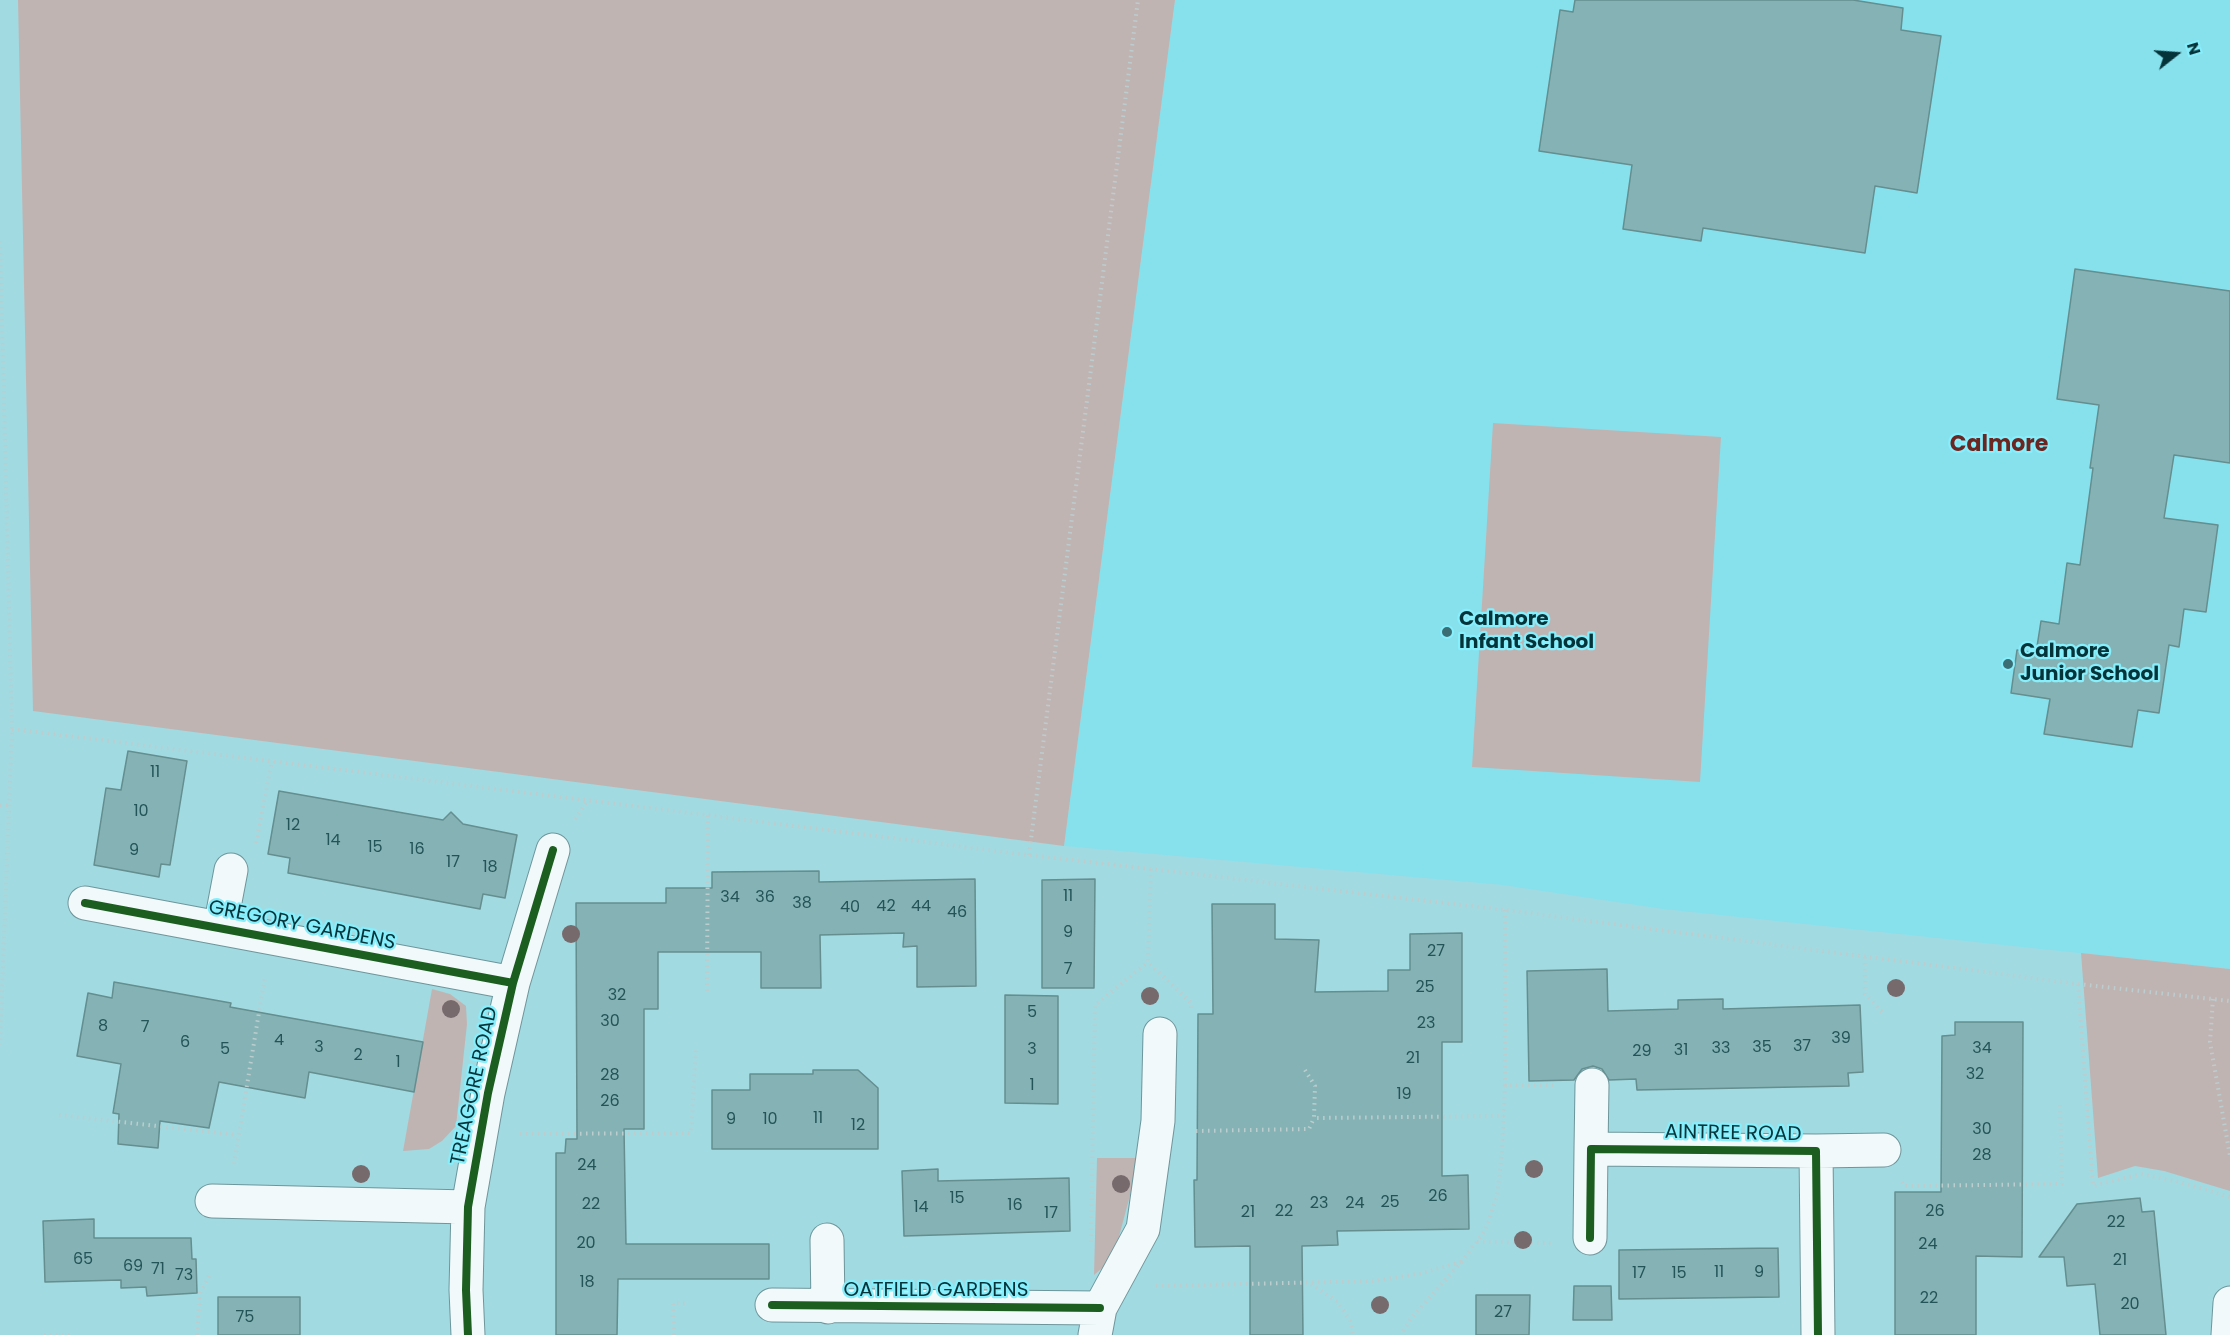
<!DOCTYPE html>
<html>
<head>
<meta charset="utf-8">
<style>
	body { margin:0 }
	#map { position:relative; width:2230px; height:1335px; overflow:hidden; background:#a2dae1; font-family:Poppins,sans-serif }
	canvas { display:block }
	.north { position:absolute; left:2146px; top:24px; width:60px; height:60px; -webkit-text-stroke:4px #87eefc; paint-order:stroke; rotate:73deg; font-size:16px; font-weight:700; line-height:24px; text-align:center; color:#04343a }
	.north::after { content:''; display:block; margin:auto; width:21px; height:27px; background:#04343a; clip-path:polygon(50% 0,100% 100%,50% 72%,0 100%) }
</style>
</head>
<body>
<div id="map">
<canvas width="2230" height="1335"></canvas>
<div class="north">N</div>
</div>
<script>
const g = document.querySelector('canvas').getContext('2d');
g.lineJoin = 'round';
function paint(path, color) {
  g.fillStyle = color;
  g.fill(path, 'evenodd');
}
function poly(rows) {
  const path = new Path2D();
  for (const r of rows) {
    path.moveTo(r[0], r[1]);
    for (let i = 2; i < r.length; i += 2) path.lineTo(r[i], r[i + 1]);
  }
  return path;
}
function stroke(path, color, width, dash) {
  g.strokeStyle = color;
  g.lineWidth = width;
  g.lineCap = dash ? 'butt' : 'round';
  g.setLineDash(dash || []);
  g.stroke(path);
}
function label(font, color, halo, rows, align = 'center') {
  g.font = font + ' Poppins,sans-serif';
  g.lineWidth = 4.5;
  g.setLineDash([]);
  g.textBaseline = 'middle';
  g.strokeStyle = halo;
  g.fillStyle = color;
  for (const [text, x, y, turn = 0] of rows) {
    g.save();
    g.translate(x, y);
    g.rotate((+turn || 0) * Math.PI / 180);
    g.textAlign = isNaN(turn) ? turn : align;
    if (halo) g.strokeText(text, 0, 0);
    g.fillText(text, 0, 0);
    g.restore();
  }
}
paint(poly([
	[1175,0,2230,0,2230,969,1663,909,1503,885,1064,846]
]), '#87e1ed');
paint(poly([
	[18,0,1175,0,1064,846,33,711],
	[1493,423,1721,437,1700,782,1472,767],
	[2081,953,2230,969,2230,1191,2164,1171,2135,1166,2098,1178],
	[432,989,450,994,466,1006,467,1024,456,1126,442,1141,429,1149,403,1151],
	[1097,1158,1140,1158,1117,1244,1107,1264,1094,1275]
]), '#c0b4b3');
const building = poly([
	[1575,0,1853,0,1903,8,1901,30,1941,36,1917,193,1875,186,1865,253,1703,228,1701,241,1623,229,1632,165,1539,151,1560,10,1573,12,1575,0],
	[2075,269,2230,291,2230,463,2174,455,2164,518,2218,525,2206,612,2184,609,2179,647,2169,645,2159,713,2138,710,2132,747,2044,734,2050,699,2011,693,2017,650,2036,653,2041,621,2059,624,2067,563,2080,565,2093,468,2090,468,2099,405,2057,399,2075,269],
	[128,751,187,761,170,865,161,864,159,877,94,865,106,788,121,790,128,751],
	[279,791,443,820,451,812,463,824,517,835,505,898,483,894,480,909,288,873,290,858,268,854,279,791],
	[819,871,819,882,975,879,976,986,917,987,917,946,903,947,904,933,820,935,821,988,761,988,761,952,658,952,658,1009,644,1009,644,1129,624,1129,626,1244,769,1244,769,1279,618,1279,617,1335,556,1335,556,1153,565,1153,566,1139,577,1139,576,903,666,903,666,888,712,888,712,872,819,871],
	[1095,879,1094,988,1042,988,1042,880,1095,879],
	[1212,904,1275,904,1275,939,1319,940,1315,992,1388,991,1388,970,1410,970,1410,934,1462,933,1462,1042,1442,1042,1442,1176,1468,1175,1469,1229,1337,1231,1338,1245,1302,1246,1303,1335,1250,1335,1250,1246,1195,1247,1194,1180,1197,1180,1198,1014,1213,1014,1212,904],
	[1607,969,1608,1011,1678,1009,1678,1000,1723,999,1723,1009,1860,1005,1863,1072,1848,1073,1849,1086,1637,1090,1636,1079,1609,1080,1602,1069,1593,1066,1582,1069,1574,1080,1529,1081,1527,971,1607,969],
	[114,982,231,1003,230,1007,423,1042,414,1092,309,1072,305,1098,219,1082,209,1128,160,1121,158,1148,118,1144,119,1114,113,1113,121,1064,77,1056,88,993,112,998,114,982],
	[1005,995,1058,996,1058,1104,1005,1103,1005,995],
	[1955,1022,2023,1022,2022,1257,1976,1256,1976,1335,1895,1335,1895,1192,1941,1192,1942,1036,1955,1035,1955,1022],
	[813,1070,858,1070,878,1088,878,1149,712,1149,712,1090,750,1090,750,1074,813,1074,813,1070],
	[938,1169,938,1181,1069,1178,1070,1231,904,1236,902,1171,938,1169],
	[2140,1198,2142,1212,2154,1211,2166,1335,2100,1335,2095,1284,2067,1286,2064,1257,2039,1257,2077,1204,2140,1198],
	[94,1219,94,1238,191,1238,192,1259,196,1259,197,1293,147,1296,146,1287,121,1288,121,1280,45,1282,43,1221,94,1219],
	[1778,1248,1779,1297,1619,1299,1619,1250,1778,1248],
	[1574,1286,1611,1286,1612,1320,1573,1320,1574,1286],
	[1476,1295,1530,1295,1529,1335,1476,1335,1476,1295],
	[218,1297,300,1297,300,1335,218,1335,218,1297]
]);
paint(building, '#85b2b4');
stroke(building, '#648e90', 1.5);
const street = poly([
	[85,903,513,983],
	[220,928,231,870],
	[1591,1149,1592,1085],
	[1816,1151,1884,1150],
	[212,1201,468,1207],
	[1590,1238,1591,1149,1816,1151,1818,1335],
	[827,1240,828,1307],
	[772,1305,1100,1308],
	[468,1335,466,1290,468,1207,488,1093,513,983,553,850],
	[1095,1335,1100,1308,1143,1229,1158,1121,1160,1034],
	[2228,1335,2230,1303]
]);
stroke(street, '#6d969c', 35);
stroke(poly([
	[0,241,12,729,0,1045],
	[12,729,1029,855,1505,910,2078,984,2093,1186,2141,1174,2183,1183,2230,1197],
	[0,805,9,805],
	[575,819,588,800],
	[256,843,272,761],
	[1029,855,1138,0],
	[1151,869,1148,962,1191,1003,1191,1010],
	[1505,910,1505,1085,1556,1085],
	[1865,957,1865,994,1883,1013],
	[2078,984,2230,1001],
	[707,991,708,815],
	[2213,999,2210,1042,2230,1156],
	[1305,1070,1315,1086,1314,1118,1504,1116],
	[59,1115,238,1135],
	[1196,1131,1309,1129,1314,1118],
	[520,1134,691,1133,696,1049],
	[234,1164,265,976],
	[1902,1182,1904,1186,2062,1184,2060,1104],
	[1091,1242,1095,1005,1148,962],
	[1477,1242,1553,1243],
	[1461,1262,1485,1231,1497,1197,1502,1152,1505,1085],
	[1311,1284,1338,1302,1350,1321,1353,1335],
	[1156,1286,1375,1281,1422,1273,1461,1262,1410,1320,1401,1335],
	[44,1335,73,1335],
	[197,1335,200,1293,210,1275],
	[674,1335,673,1303,685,1303]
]), '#bccdcf', 4, [1.5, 4.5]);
stroke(street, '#f1f9fa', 33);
stroke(poly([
	[85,903,513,983],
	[1590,1238,1591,1149,1816,1151,1818,1335],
	[772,1305,1100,1308],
	[468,1335,466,1290,468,1207,488,1093,513,983,553,850]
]), '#1b5e20', 8);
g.fillStyle = '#776a6c';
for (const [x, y] of [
	[571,934],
	[1896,988],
	[1150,996],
	[451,1009],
	[1534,1169],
	[361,1174],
	[1121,1184],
	[1523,1240],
	[1380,1305]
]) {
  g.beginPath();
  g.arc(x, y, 9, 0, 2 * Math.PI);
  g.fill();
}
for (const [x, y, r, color] of [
	[1447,632,6,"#3b6e74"],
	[2008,664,6,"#3b6e74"]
]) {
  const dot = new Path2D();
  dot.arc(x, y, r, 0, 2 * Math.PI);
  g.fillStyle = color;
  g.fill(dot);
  stroke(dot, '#87eefc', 2);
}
label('16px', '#245458', null, [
	["11",155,773],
	["10",141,812],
	["12",293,826],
	["14",333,841],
	["15",375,848],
	["16",417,850],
	["9",134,851],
	["17",453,863],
	["18",490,868],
	["11",1068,897],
	["34",730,898],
	["36",765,898],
	["38",802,904],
	["42",886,907],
	["44",921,907],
	["40",850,908],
	["46",957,913],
	["9",1068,933],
	["27",1436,952],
	["7",1068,970],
	["25",1425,988],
	["32",617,996],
	["5",1032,1013],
	["30",610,1022],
	["23",1426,1024],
	["8",103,1027],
	["7",145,1028],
	["39",1841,1039],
	["4",279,1041],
	["6",185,1043],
	["37",1802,1047],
	["3",319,1048],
	["35",1762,1048],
	["33",1721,1049],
	["34",1982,1049],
	["5",225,1050],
	["3",1032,1050],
	["31",1681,1051],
	["29",1642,1052],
	["2",358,1056],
	["21",1413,1059],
	["1",398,1063],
	["32",1975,1075],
	["28",610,1076],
	["1",1032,1086],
	["19",1404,1095],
	["26",610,1102],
	["11",818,1119],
	["9",731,1120],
	["10",770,1120],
	["12",858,1126],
	["30",1982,1130],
	["28",1982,1156],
	["24",587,1166],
	["26",1438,1197],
	["15",957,1199],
	["25",1390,1203],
	["23",1319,1204],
	["24",1355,1204],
	["22",591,1205],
	["16",1015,1206],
	["14",921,1208],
	["22",1284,1212],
	["26",1935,1212],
	["21",1248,1213],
	["17",1051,1214],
	["22",2116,1223],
	["20",586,1244],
	["24",1928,1245],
	["65",83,1260],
	["21",2120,1261],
	["69",133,1267],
	["71",158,1270],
	["11",1719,1273],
	["9",1759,1273],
	["17",1639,1274],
	["15",1679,1274],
	["73",184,1276],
	["18",587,1283],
	["22",1929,1299],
	["20",2130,1305],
	["27",1503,1313],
	["75",245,1318]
]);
label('bold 20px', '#04343a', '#87eefc', [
	["Calmore",1459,620],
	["Infant School",1459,643],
	["Calmore",2020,652],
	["Junior School",2020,675]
], 'left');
label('20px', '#04343a', '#87eefc', [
	["GREGORY GARDENS",302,926,11],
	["TREAGORE ROAD",475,1086,-78],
	["AINTREE ROAD",1733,1134,1],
	["OATFIELD GARDENS",936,1291]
]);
label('bold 22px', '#6b2621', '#87eefc', [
	["Calmore",1999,445]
]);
</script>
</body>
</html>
